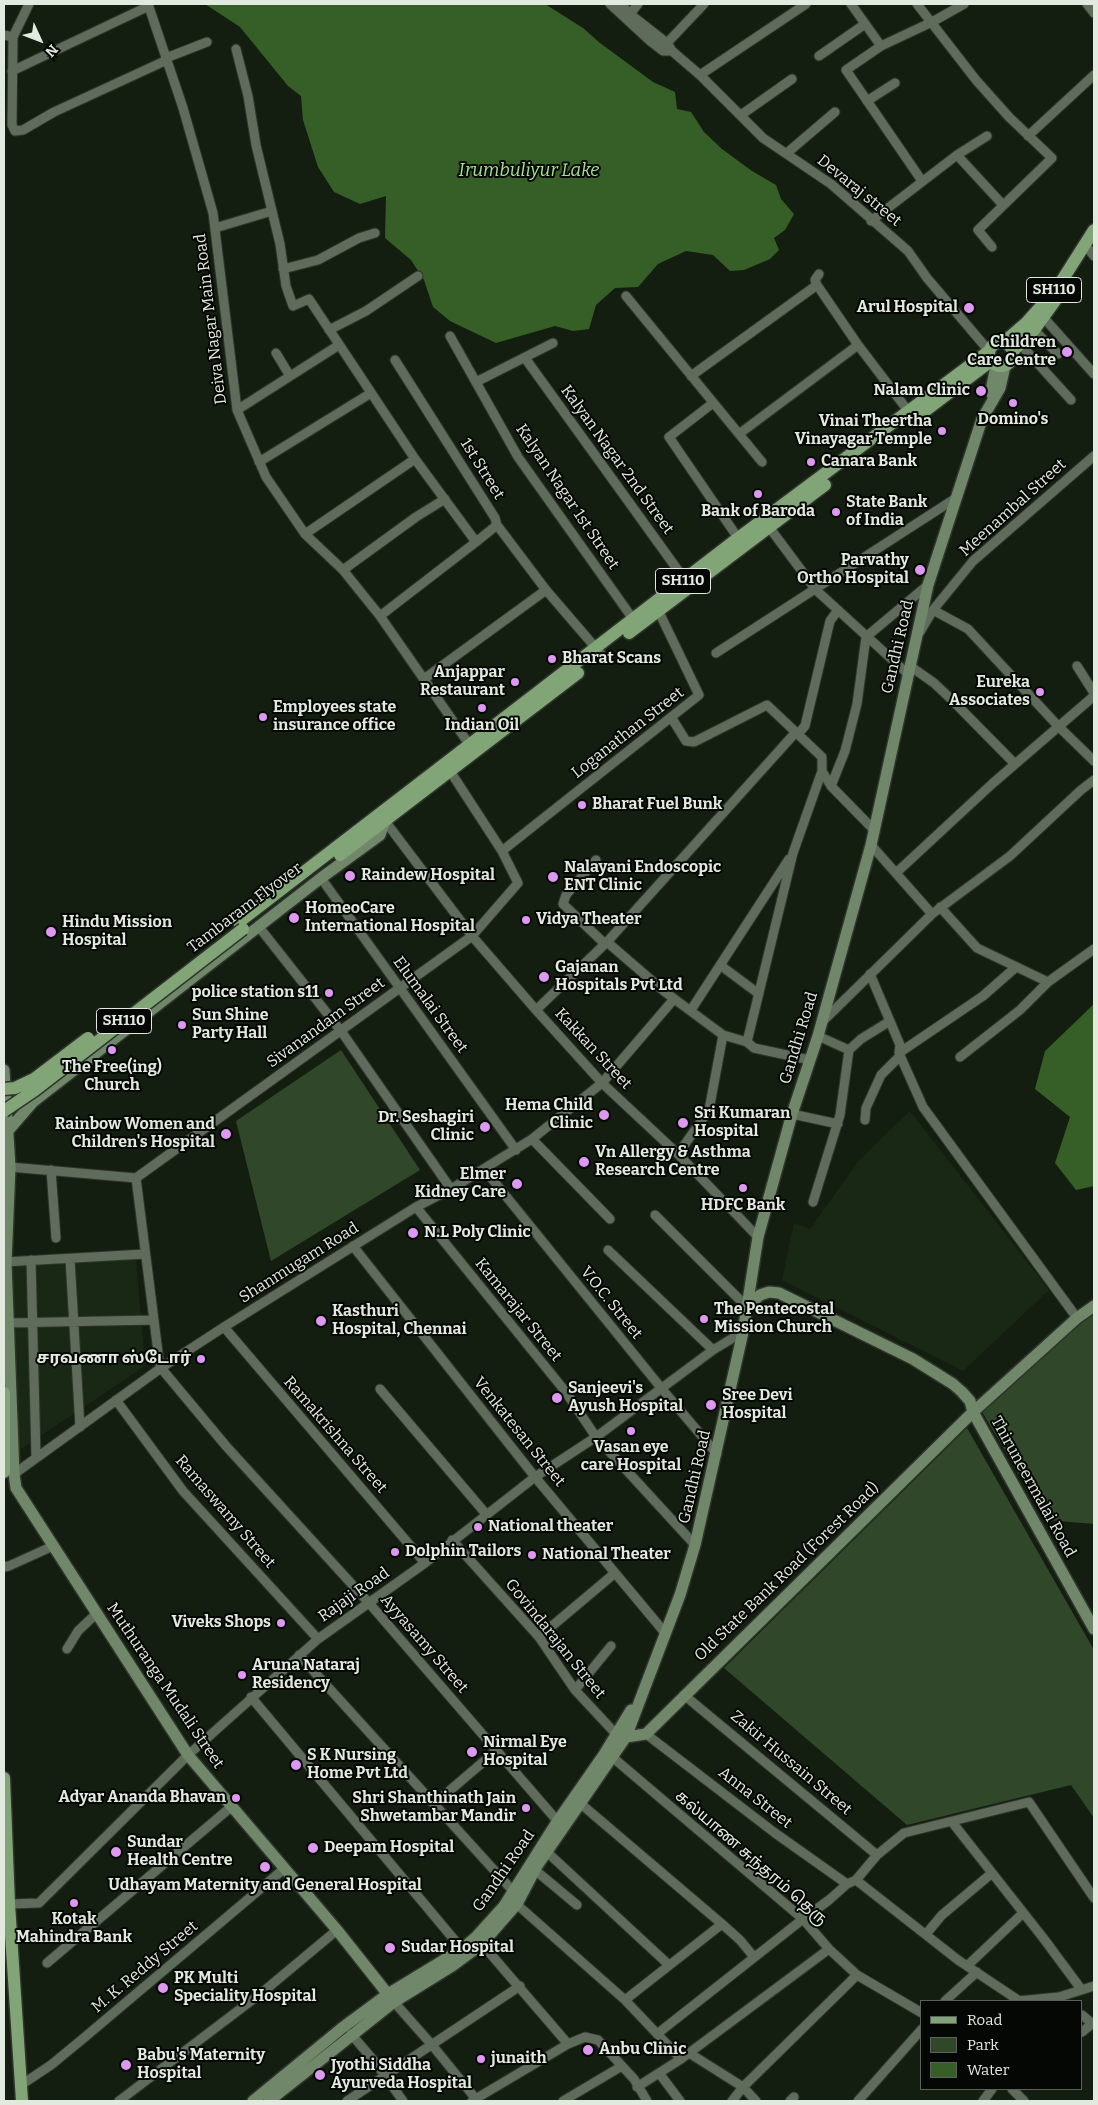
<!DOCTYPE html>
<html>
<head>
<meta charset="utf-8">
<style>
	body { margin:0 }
	#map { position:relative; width:1098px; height:2105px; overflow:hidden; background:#131e10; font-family:Bitter,serif }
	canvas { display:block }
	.frame { position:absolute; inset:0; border:5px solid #e2e9df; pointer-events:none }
	.legend { position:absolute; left:920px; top:2000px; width:162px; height:90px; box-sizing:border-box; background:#040703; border:1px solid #5d615b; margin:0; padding:6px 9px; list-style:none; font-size:15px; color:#e2e9df }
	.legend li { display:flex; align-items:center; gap:10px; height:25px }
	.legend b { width:25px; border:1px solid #5d615b }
	.north { position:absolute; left:15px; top:15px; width:50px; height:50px; -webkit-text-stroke:4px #040703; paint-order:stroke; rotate:133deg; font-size:14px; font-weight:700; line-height:20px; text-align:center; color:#e2e9df }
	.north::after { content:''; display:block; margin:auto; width:18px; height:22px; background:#e2e9df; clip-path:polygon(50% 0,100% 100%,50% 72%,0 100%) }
</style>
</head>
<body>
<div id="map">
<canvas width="1098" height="2105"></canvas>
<div class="frame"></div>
<ul class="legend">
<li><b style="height:6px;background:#81a577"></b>Road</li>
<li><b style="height:14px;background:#304829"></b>Park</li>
<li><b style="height:14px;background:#365f28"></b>Water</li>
</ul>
<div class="north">N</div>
</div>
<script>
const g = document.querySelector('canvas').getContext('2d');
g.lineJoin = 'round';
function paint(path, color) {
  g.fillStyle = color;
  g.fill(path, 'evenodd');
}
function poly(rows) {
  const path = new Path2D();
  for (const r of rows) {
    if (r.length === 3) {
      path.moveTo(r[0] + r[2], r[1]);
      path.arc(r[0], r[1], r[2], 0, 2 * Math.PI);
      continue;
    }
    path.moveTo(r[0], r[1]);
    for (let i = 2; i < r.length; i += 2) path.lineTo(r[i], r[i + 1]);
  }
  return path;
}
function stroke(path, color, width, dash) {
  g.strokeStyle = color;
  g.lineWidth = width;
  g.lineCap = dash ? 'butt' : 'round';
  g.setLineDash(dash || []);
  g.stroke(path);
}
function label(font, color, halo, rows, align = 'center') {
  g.font = font + ' Bitter,"Noto Sans Tamil",serif';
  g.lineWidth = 4;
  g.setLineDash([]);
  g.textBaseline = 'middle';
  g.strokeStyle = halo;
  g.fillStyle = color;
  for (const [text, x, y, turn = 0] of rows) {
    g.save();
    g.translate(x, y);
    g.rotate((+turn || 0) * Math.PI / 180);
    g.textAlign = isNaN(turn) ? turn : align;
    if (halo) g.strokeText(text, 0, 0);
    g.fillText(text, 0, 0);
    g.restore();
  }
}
paint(poly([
	[910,1111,1049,1290,963,1371,782,1280,794,1223,810,1229,860,1159],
	[136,1258,145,1366,18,1451,10,1266]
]), '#192815');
paint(poly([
	[341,1050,420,1170,271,1261,236,1121],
	[1094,1310,1094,1524,1046,1520,981,1410],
	[967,1428,1094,1650,1094,1818,1071,1785,907,1825,724,1668]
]), '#304829');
paint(poly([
	[205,4,545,4,583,28,600,43,653,82,675,92,677,109,691,112,704,132,722,149,752,171,776,185,781,199,794,214,785,230,774,238,779,250,770,259,744,270,730,271,713,255,686,251,658,264,638,287,615,288,596,305,589,329,573,331,555,326,496,343,450,321,433,307,424,280,411,260,385,238,386,196,360,204,334,192,318,167,303,120,301,96,288,86,240,27],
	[1094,1004,1094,1186,1076,1190,1055,1163,1070,1117,1035,1089,1045,1051]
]), '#365f28');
const street = poly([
	[148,4,183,108,213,213,237,410,266,477,305,534,343,570,380,616,469,744],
	[610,4,650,41,663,51,672,51],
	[621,4,630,14,667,43,672,51,700,75,763,138,831,184,908,251,927,278,989,351],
	[851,4,881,46],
	[917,4,976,80,1009,117,1052,158,978,230,992,247],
	[1087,4,1094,13],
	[630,14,638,4],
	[4,35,13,37,29,4],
	[13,37,12,125,15,131,23,130,54,112,167,60],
	[667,43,704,4],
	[236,49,248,96,256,145,280,244,286,286,293,306,309,299,415,459,476,542,497,525],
	[819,56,865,24],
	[166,58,207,42],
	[12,71,149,6],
	[700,75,806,4],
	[867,101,895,83],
	[741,115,792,79],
	[1028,136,1094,75],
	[787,153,835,112],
	[957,155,1003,205],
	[922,181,846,70,881,46,932,22,964,4],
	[871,221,957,155,987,136],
	[215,228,272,211],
	[1085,245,1094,256],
	[283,269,318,260,359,238,375,233],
	[817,285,815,280,819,274],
	[626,296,739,434,858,345],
	[1044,318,1094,374],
	[329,330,366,311,418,276],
	[1034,330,1058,354],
	[450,336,518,457,633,619],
	[1021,345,1071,400],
	[276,353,290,376],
	[525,358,685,580],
	[395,360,495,518,497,525,546,590,601,654],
	[691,376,817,285,858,345,909,412],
	[476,382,553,343],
	[713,403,669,437,738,538],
	[237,410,339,345],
	[739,434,762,462],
	[259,462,371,393],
	[769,527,816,590,908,674],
	[305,534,415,459],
	[343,570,416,517,445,499],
	[933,610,968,629,1059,727,1094,761],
	[380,616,476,542],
	[920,632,933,610,973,561,1094,456],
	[716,653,956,498],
	[910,666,934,683,951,699,1015,764],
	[1077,666,1094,693],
	[424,679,546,590],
	[671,717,686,741,694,742,767,705,822,757,822,771,831,786,875,831],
	[798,734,805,726,830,621,838,610],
	[831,786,845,751,857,704,866,637,928,585],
	[385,821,472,936,536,1010,602,1083,678,1154,758,1237],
	[871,845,932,914],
	[502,851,699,695,659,612],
	[596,860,566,895,563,904,605,944],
	[896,873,992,784,1094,696],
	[321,878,516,1150],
	[940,907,977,948,1048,982,1094,949],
	[259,927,341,1031,451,1189],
	[607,942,665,992,723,1035,747,1042,754,1048,810,1060],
	[720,965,759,994],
	[870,974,900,1045,899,1053,923,1107,1077,1318],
	[536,1010,607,942,796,732],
	[691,1010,789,859],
	[821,1023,932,914,1010,856,1081,790,1094,780],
	[818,1036,849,1050],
	[747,1042,793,853,822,771],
	[899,1053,983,996,1016,967],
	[960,1057,1020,1010,1048,982],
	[792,1114,838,1124],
	[865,1120,866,1108,881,1075,900,1056],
	[532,1139,610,1219],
	[678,1154,709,1110,723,1035],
	[10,1167,136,1178,472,936,518,883,502,851,450,771],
	[484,1169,662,1389,717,1454],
	[51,1170,56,1238],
	[136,1178,159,1360,161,1368,226,1446,369,1603,560,1824],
	[813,1202,840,1115,849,1050,861,1039,890,1021],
	[416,1207,565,1391,596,1437,695,1545],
	[655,1215,747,1307],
	[353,1246,535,1477,666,1634],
	[608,1250,713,1350],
	[70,1259,80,1427],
	[31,1260,36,1456],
	[4,1262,145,1254],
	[4,1323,154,1320],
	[224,1327,425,1563],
	[380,1389,486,1514],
	[116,1400,183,1491,318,1639],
	[14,1474,161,1368,224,1327,416,1207,451,1189,532,1139,602,1083,674,999],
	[452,1540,539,1637,575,1690,616,1734],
	[4,1567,9,1566,53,1546],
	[539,1637,615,1573],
	[67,1649,78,1631,96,1614],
	[299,1655,513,1891],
	[575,1690,611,1646],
	[684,1695,877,1855],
	[251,1697,462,1949],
	[646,1734,775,1833,847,1884],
	[611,1756,803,1919,829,1949,857,1975,922,2013],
	[434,1804,496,1751],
	[581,1804,722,1924,740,1940,754,1957],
	[952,1822,1044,1939,1081,1989],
	[548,1853,669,1965],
	[535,1870,577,1905],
	[856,1880,958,1960,1018,2000],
	[513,1901,625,2000,681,2059],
	[9,1904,39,1903,188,1755,318,1639,425,1563,535,1477,596,1437,713,1350,743,1332],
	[926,1934,942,1915,992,1873],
	[482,1944,568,2044,585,2037,598,2040,634,2079,647,2101],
	[47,1963,231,1807],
	[967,1966,1023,1913],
	[625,2000,722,1924],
	[945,2001,977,1972],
	[1017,2001,1059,1997,1094,1986],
	[394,2002,432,2045,476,2099],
	[1082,2015,1094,2025],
	[1082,2032,1093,2023],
	[351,2034,375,2062,403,2101],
	[657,2034,803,1919,829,1900,847,1884,856,1880,877,1855,904,1833,1029,1802,1094,1898],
	[689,2053,743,2087,756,2101],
	[659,2073,680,2101],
	[21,2085,51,2065,85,2037,285,1868],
	[637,2087,681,2059,829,1949],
	[1012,2089,1024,2101],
	[119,2101,264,1991,337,1930],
	[347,2101,520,1986],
	[472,2101,568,2044],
	[563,2101,622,2066],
	[732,2101,743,2087,857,1975],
	[790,2101,794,2097],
	[858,2101,922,2029],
	[983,2101,992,2089]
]);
const secondary = poly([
	[993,397,991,390,996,366],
	[4,1070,10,1167,6,1262,14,1474,16,1488,188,1755,337,1930,394,2002],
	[7,1132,33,1102,321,878,380,835,385,821],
	[747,1307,760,1295,769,1292,779,1293,913,1359,953,1384,962,1392,970,1401,973,1412,1094,1629],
	[616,1734,626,1737,646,1734,973,1412,1077,1318,1094,1306],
	[253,2101,342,2028,388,1994,462,1949,476,1937,504,1906,557,1822,603,1756,631,1710],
	[269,2101,394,2002,452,1966,482,1944,517,1904,537,1866,626,1737,680,1595,695,1545,743,1332,758,1237,792,1114,818,1036,871,845,928,585,982,419,1000,388,1005,366]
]);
const primary = poly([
	[1001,354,12],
	[1004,342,1026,323,1044,303,1061,282,1094,230],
	[1013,351,1034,330,1057,298],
	[921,414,991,361],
	[629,633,825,485],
	[340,855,578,673],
	[239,922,733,542,989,351],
	[4,1393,4,1472],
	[4,1778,9,1904,22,2101]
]);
stroke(street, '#2f352d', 11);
stroke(secondary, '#2f352d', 14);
stroke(primary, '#2f352d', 15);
stroke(street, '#5f6c5b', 9);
stroke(secondary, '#708869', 11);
stroke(primary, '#81a577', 12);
const primaryBridge = poly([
	[4,1089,15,1088,34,1079,88,1038],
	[4,1111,35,1090,243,929]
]);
stroke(primaryBridge, '#2f352d', 15, []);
stroke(primaryBridge, '#81a577', 12);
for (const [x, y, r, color] of [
	[969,308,6,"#de98f2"],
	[1067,352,6,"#de98f2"],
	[981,391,6,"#de98f2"],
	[1013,403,5,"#de98f2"],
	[942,431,5,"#de98f2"],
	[811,462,5,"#de98f2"],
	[758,494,5,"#de98f2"],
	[836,512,5,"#de98f2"],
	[920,570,6,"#de98f2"],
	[552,659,5,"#de98f2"],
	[515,682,5,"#de98f2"],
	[1040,692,5,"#de98f2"],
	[482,708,5,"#de98f2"],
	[263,717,5,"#de98f2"],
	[582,805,5,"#de98f2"],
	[350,876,6,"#de98f2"],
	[553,877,6,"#de98f2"],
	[294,918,6,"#de98f2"],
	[526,920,5,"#de98f2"],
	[51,932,6,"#de98f2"],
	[544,977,6,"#de98f2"],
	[329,993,5,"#de98f2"],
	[182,1025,5,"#de98f2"],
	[112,1050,5,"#de98f2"],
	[604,1115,6,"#de98f2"],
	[683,1123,6,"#de98f2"],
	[485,1127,6,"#de98f2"],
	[226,1134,6,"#de98f2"],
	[584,1162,6,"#de98f2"],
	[517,1184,6,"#de98f2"],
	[743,1188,5,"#de98f2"],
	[413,1233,6,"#de98f2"],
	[704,1319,5,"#de98f2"],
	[321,1321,6,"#de98f2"],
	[201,1359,5,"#de98f2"],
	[557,1398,6,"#de98f2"],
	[711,1405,6,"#de98f2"],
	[631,1431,5,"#de98f2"],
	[478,1527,5,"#de98f2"],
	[395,1552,5,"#de98f2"],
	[532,1555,5,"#de98f2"],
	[281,1623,5,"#de98f2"],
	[242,1675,5,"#de98f2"],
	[472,1752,6,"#de98f2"],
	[296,1765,6,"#de98f2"],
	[236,1798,5,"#de98f2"],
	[526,1808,5,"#de98f2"],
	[313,1848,6,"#de98f2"],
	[116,1852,6,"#de98f2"],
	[265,1867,6,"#de98f2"],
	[74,1903,5,"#de98f2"],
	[390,1948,6,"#de98f2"],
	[163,1988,6,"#de98f2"],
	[588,2050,6,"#de98f2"],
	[481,2059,5,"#de98f2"],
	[126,2065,6,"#de98f2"],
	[320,2075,6,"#de98f2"]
]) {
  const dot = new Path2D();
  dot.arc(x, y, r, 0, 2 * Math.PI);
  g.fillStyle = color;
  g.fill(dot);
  stroke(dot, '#040703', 2);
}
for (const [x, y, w] of [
	[1054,290,55],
	[683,581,55],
	[124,1021,55]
]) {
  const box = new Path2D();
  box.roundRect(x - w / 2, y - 12.5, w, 25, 4);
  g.fillStyle = '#040703';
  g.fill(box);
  stroke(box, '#e2e9df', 1);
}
label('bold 15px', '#e2e9df', null, [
	["SH110",1054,290],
	["SH110",683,581],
	["SH110",124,1021]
]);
label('16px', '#e2e9df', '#040703', [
	["Devaraj street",859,191,39],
	["Deiva Nagar Main Road",211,319,-97],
	["Kalyan Nagar 2nd Street",617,460,54],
	["1st Street",482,469,58],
	["Kalyan Nagar 1st Street",567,497,56],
	["Meenambal Street",1013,508,-42],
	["Gandhi Road",898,647,-77],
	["Loganathan Street",628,733,-38],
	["Tambaram Flyover",245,908,-37],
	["Elumalai Street",430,1005,54],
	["Sivanandam Street",326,1023,-36],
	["Gandhi Road",799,1038,-73],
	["Kakkan Street",593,1049,47],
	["Shanmugam Road",299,1263,-32],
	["V.O.C. Street",611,1303,51],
	["Kamarajar Street",518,1310,51],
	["Venkatesan Street",519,1432,51],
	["Ramakrishna Street",335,1435,49],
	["Gandhi Road",695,1477,-77],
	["Thiruneermalai Road",1033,1487,61],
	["Ramaswamy Street",225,1512,49],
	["Old State Bank Road (Forest Road)",787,1572,-44],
	["Rajaji Road",354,1595,-35],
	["Govindarajan Street",555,1639,51],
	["Ayyasamy Street",424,1644,49],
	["Muthuranga Mudali Street",165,1686,56],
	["Zakir Hussain Street",791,1763,40],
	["Anna Street",755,1798,38],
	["கல்யாண சுந்தரம் தெரு",751,1858,41],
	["Gandhi Road",504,1871,-55],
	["M. K. Reddy Street",145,1967,-40]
]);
label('bold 16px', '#e2e9df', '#040703', [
	["Arul Hospital",958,308,"right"],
	["Children",1056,343,"right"],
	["Care Centre",1056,361,"right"],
	["Nalam Clinic",970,391,"right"],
	["Domino's",1013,420,"center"],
	["Vinai Theertha",932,422,"right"],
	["Vinayagar Temple",932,440,"right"],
	["Canara Bank",821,462],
	["State Bank",846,503],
	["of India",846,521],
	["Bank of Baroda",758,512,"center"],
	["Parvathy",909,561,"right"],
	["Ortho Hospital",909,579,"right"],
	["Bharat Scans",562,659],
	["Anjappar",505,673,"right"],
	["Restaurant",505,691,"right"],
	["Eureka",1030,683,"right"],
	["Associates",1030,701,"right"],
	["Employees state",273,708],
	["insurance office",273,726],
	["Indian Oil",482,726,"center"],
	["Bharat Fuel Bunk",592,805],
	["Nalayani Endoscopic",564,868],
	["ENT Clinic",564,886],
	["Raindew Hospital",361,876],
	["HomeoCare",305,909],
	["International Hospital",305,927],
	["Vidya Theater",536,920],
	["Hindu Mission",62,923],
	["Hospital",62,941],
	["Gajanan",555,968],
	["Hospitals Pvt Ltd",555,986],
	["police station s11",319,993,"right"],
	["Sun Shine",192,1016],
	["Party Hall",192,1034],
	["The Free(ing)",112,1068,"center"],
	["Church",112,1086,"center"],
	["Hema Child",593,1106,"right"],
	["Clinic",593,1124,"right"],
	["Sri Kumaran",694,1114],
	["Hospital",694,1132],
	["Dr. Seshagiri",474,1118,"right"],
	["Clinic",474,1136,"right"],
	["Rainbow Women and",215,1125,"right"],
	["Children's Hospital",215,1143,"right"],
	["Vn Allergy & Asthma",595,1153],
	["Research Centre",595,1171],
	["Elmer",506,1175,"right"],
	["Kidney Care",506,1193,"right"],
	["HDFC Bank",743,1206,"center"],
	["N.L Poly Clinic",424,1233],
	["The Pentecostal",714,1310],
	["Mission Church",714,1328],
	["Kasthuri",332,1312],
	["Hospital, Chennai",332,1330],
	["சரவணா ஸ்டோர்",191,1359,"right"],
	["Sanjeevi's",568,1389],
	["Ayush Hospital",568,1407],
	["Sree Devi",722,1396],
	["Hospital",722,1414],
	["Vasan eye",631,1448,"center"],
	["care Hospital",631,1466,"center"],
	["National theater",488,1527],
	["Dolphin Tailors",405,1552],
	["National Theater",542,1555],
	["Viveks Shops",271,1623,"right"],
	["Aruna Nataraj",252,1666],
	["Residency",252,1684],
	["Nirmal Eye",483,1743],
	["Hospital",483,1761],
	["S K Nursing",307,1756],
	["Home Pvt Ltd",307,1774],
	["Adyar Ananda Bhavan",226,1798,"right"],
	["Shri Shanthinath Jain",516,1799,"right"],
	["Shwetambar Mandir",516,1817,"right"],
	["Sundar",127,1843],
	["Health Centre",127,1861],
	["Deepam Hospital",324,1848],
	["Udhayam Maternity and General Hospital",265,1886,"center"],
	["Kotak",74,1920,"center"],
	["Mahindra Bank",74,1938,"center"],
	["Sudar Hospital",401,1948],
	["PK Multi",174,1979],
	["Speciality Hospital",174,1997],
	["Anbu Clinic",599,2050],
	["Babu's Maternity",137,2056],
	["Hospital",137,2074],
	["junaith",491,2059],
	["Jyothi Siddha",331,2066],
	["Ayurveda Hospital",331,2084]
], 'left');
label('italic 18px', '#a5e392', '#040703', [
	["Irumbuliyur Lake",529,171]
]);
</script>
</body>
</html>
